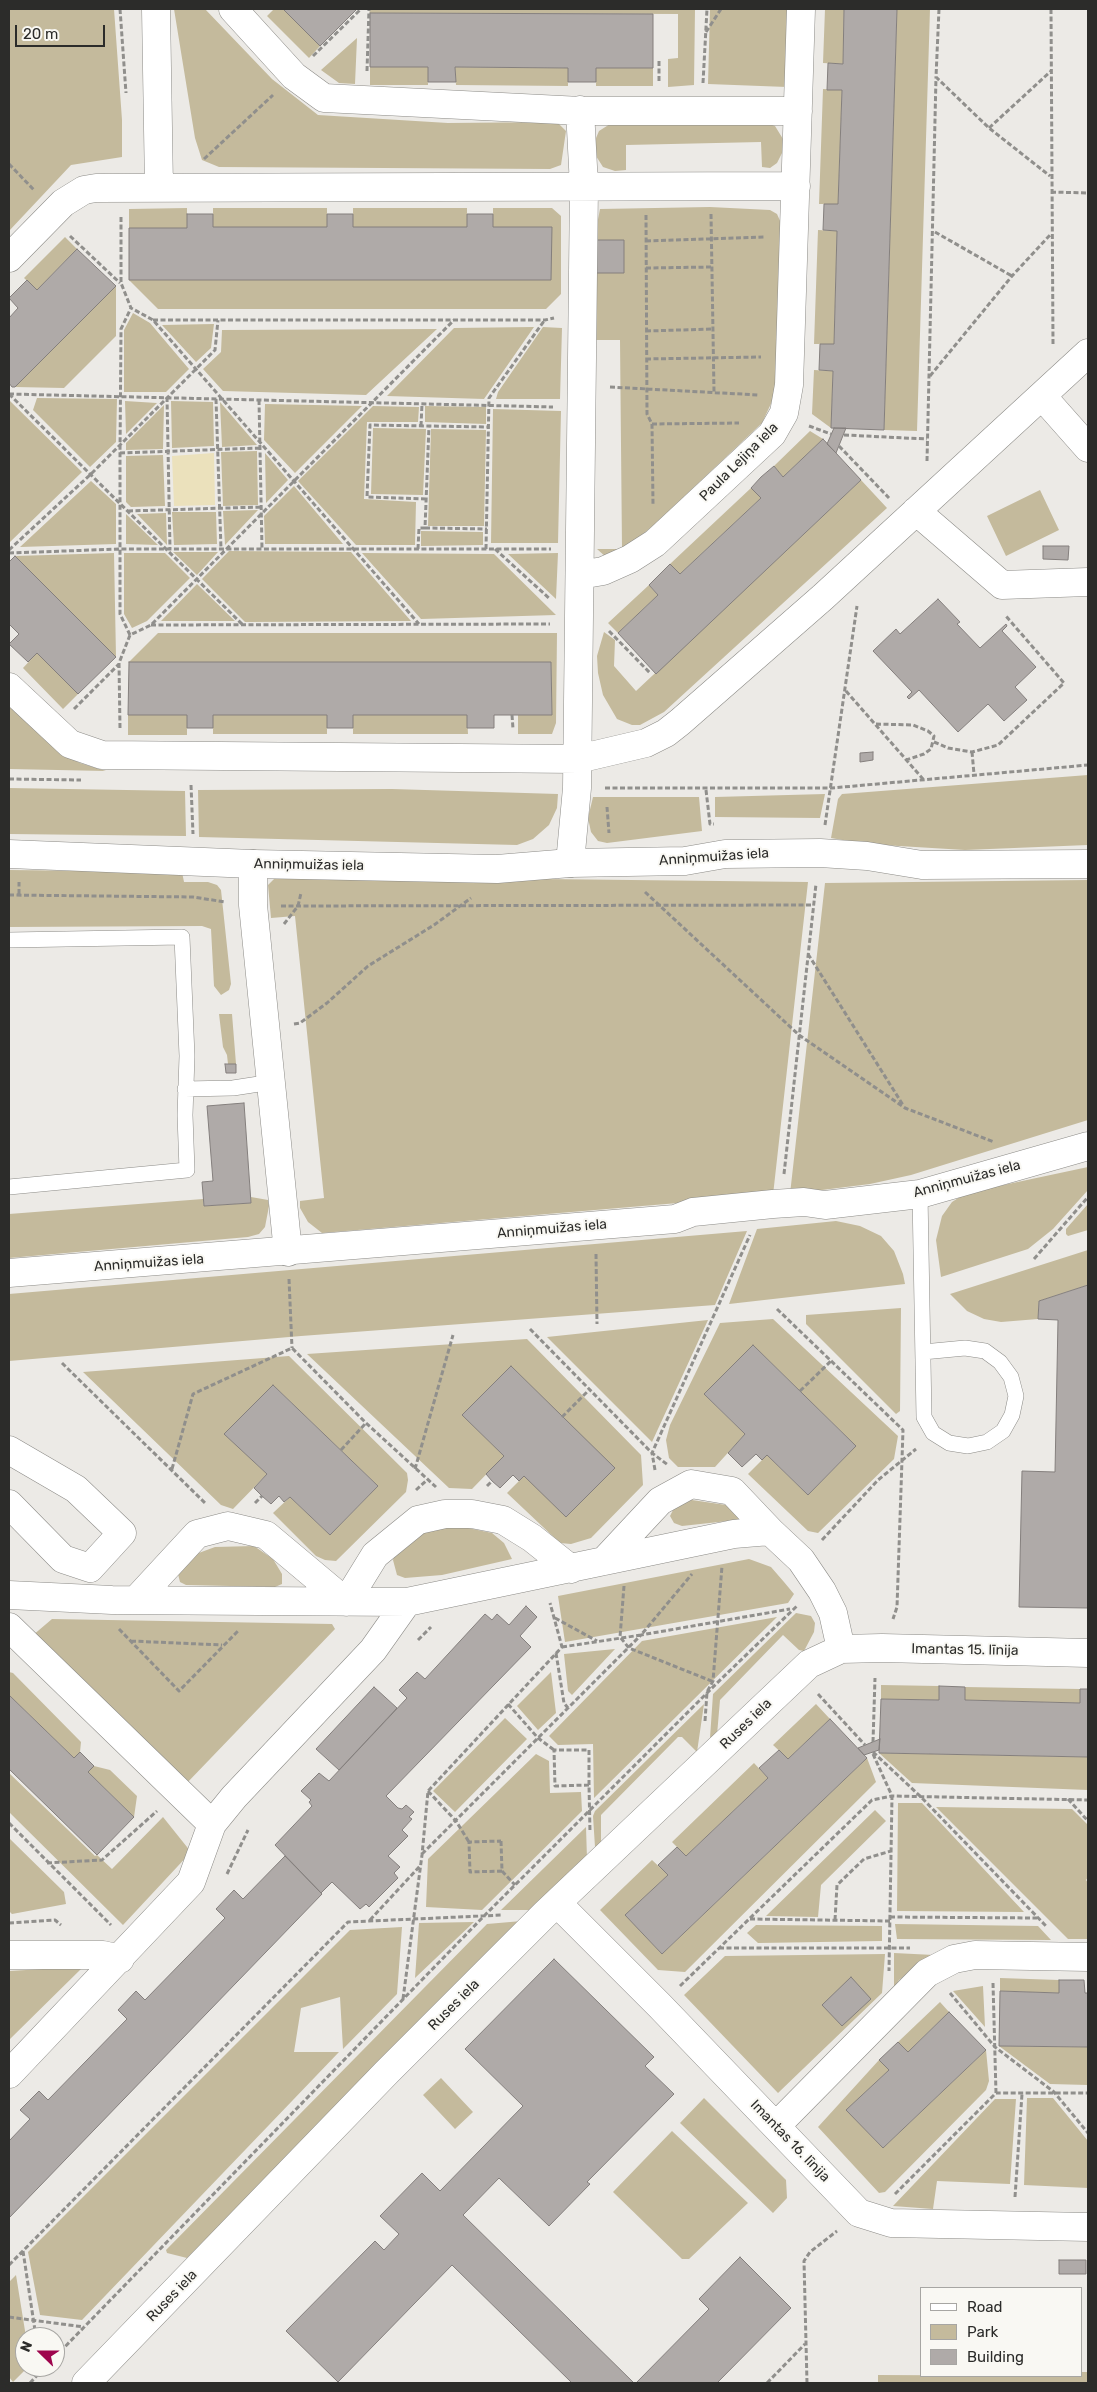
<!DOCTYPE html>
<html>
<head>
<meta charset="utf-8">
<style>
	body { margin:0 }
	#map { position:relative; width:1097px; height:2392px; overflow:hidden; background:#eceae6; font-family:Rubik,sans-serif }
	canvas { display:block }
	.frame { position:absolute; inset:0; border:10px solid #2c2c2a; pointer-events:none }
	.legend { position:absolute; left:920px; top:2287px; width:162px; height:90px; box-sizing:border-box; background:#f9f8f3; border:1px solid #a7a6a3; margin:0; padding:6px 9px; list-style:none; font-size:15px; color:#2c2c2a }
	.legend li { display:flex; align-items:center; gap:10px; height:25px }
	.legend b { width:25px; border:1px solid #a7a6a3 }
	.north { position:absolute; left:15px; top:2327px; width:50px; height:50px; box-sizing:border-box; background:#f9f8f3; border:1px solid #a7a6a3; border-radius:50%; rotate:292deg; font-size:14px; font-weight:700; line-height:20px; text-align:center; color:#2c2c2a }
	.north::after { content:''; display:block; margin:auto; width:18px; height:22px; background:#9e054d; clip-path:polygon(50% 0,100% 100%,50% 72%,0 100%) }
	.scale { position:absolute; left:15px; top:25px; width:90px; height:22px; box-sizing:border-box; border:2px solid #2c2c2a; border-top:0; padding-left:6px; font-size:15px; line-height:18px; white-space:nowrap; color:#2c2c2a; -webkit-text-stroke:4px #f9f8f3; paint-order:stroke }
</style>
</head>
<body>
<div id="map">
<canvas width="1097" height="2392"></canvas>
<div class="frame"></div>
<ul class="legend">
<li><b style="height:6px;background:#fff"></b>Road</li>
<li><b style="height:14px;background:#c4ba9c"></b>Park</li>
<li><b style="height:14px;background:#afaaa8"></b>Building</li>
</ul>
<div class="north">N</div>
<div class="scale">20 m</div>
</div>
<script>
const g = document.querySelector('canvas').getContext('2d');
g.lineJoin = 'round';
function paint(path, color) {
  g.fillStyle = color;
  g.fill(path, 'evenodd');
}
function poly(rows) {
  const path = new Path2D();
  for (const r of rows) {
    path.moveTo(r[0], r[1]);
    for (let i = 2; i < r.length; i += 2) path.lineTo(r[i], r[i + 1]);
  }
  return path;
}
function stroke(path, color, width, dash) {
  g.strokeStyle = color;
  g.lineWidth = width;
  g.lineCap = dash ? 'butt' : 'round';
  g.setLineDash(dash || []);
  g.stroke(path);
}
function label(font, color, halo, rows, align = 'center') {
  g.font = font + ' Rubik,sans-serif';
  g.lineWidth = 4;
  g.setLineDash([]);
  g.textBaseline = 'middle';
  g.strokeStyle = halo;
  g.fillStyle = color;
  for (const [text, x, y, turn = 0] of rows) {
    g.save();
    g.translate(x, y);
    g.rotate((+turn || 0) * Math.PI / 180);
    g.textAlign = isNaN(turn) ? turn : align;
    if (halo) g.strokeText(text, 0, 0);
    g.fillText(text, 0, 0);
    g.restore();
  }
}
paint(poly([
	[9,9,114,9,122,120,122,157,71,165,9,231],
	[174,9,205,9,272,79,318,115,448,123,557,122,566,131,561,165,550,169,219,167,202,160,195,138],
	[274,9,283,9,320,46,309,58,267,16],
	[369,9,695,9,694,85,668,87,668,59,678,58,678,14,370,13],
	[710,9,790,9,787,87,708,84],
	[825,9,844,9,843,64,823,63],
	[897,9,930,9,917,431,884,430],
	[357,38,355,84,339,83,321,70],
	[370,67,428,67,428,85,370,85],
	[455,67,568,68,568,86,456,85],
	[596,68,653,68,653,86,596,86],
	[823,89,842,90,838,204,819,204],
	[764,122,775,126,783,139,783,151,777,163,770,168,762,167,761,142,626,145,626,170,615,171,603,167,596,156,593,145,599,131,610,124],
	[710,207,770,210,777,214,781,223,779,357,775,395,762,423,654,525,616,556,607,558,597,549,622,549,620,340,595,340,594,273,624,273,624,240,594,240,600,209],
	[187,208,187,228,129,228,129,209],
	[213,208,327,208,327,227,213,227],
	[353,208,467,208,467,227,353,227],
	[493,208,552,208,561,216,561,294,546,309,158,309,129,280,551,280,551,228,493,227],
	[818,230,837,231,834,344,814,344],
	[65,237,77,249,37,290,24,278],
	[116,286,116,336,64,388,15,387],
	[133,313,150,323,189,369,166,392,124,392,124,330],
	[214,324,211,348,196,362,162,325],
	[534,327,484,399,387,396,454,328],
	[543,327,562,328,560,399,496,399,498,392],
	[437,329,366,395,223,391,203,369,221,352,222,330],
	[814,370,833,371,831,428,812,414],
	[37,398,117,399,116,442,90,467,33,410],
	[9,400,82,472,9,543],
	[125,401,157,403,126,434],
	[171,401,213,402,214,446,172,448],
	[220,402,257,445,222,447],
	[265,404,362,406,295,473,264,440],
	[164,405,163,449,126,450,126,443],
	[373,406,419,407,418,422,367,422,364,499,416,502,415,545,356,545,298,481],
	[425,406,486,407,486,424,425,422],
	[493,409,561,411,558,543,491,543],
	[373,428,426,429,423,495,371,494],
	[431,429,486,430,484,526,428,526],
	[810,431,823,439,783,477,774,466],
	[257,451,258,505,223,506,221,452],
	[265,453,288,480,266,503],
	[163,455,165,506,131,507,126,502,126,456],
	[861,480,887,508,664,712,640,725,632,725,617,719,603,695,598,673,597,656,604,632,615,640,614,666,636,691],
	[91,481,116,504,116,544,20,547],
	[294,486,343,544,265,544,264,516],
	[751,488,761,498,680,574,670,564],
	[1040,490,1059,530,1006,556,987,516],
	[258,510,225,545,223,511],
	[172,512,216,512,217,544,174,545],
	[166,513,167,545,137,514],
	[126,514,158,545,126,544],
	[421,531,483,532,483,545,421,546],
	[229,551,351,552,411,621,245,622,202,579],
	[173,552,218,552,197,575],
	[114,553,116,657,15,556],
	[124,553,165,553,190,578,147,621,132,628,124,614],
	[362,553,494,554,556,615,421,619],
	[558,553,556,599,508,554],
	[197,584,235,621,161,621],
	[649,585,658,595,618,633,608,623],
	[158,633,557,633,556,723,552,734,518,734,518,715,552,715,551,662,129,662],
	[37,653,78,694,63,709,23,668],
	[9,702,61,753,80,763,106,771,9,769],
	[128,715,187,715,187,735,128,735],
	[213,715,327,715,327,734,213,734],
	[353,715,467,715,468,734,353,734],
	[1088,775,1088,845,965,850,866,844,831,838,838,799,842,794],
	[9,788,185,791,186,836,9,834],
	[392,789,558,794,557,808,549,825,533,839,517,845,199,837,198,790],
	[825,794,820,818,715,817,715,797],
	[593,797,699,797,702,831,607,843,598,841,591,832,588,818],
	[9,870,182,872,184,882,208,882,217,885,221,890,231,984,229,990,221,995,214,986,211,929,202,926,9,927],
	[277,876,808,882,773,1195,322,1233,308,1222,300,1208,300,1201,324,1198,295,916,271,918,268,885],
	[1088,880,1088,1120,911,1175,870,1184,790,1194,825,883],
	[219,1014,232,1014,236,1064,228,1064,227,1055,223,1047],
	[1088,1167,1088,1190,1053,1229,1028,1249,941,1277,936,1240,942,1216,952,1202,966,1193],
	[251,1197,268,1200,269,1206,265,1227,259,1234,248,1237,9,1258,9,1214,203,1199,204,1206,251,1203],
	[1088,1204,1088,1230,1068,1236,1066,1234,1066,1229],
	[836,1221,860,1226,881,1236,894,1251,903,1274,905,1284,729,1304,757,1229],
	[747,1231,715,1305,301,1336,9,1361,9,1294],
	[1088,1250,1088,1285,1039,1301,1038,1319,1001,1322,984,1319,967,1311,950,1294],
	[901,1308,900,1411,896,1414,806,1324,806,1315],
	[773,1319,898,1436,894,1459,818,1533,808,1531,748,1474,767,1455,808,1495,856,1446,753,1345,704,1394,745,1434,715,1467,678,1467,669,1458,666,1440,670,1425,720,1323],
	[708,1320,652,1442,547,1337],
	[527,1339,641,1455,643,1485,591,1538,571,1544,560,1543,507,1493,524,1476,562,1417,511,1366,463,1415,504,1456,472,1489,449,1488,307,1354],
	[289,1356,407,1473,408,1480,406,1492,336,1561,325,1560,316,1556,273,1513,290,1497,330,1535,378,1486,273,1385,225,1434,267,1474,233,1509,221,1505,83,1372],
	[685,1499,733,1506,743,1515,737,1520,682,1526,674,1523,670,1516,676,1504],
	[444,1527,468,1528,492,1533,504,1543,512,1559,442,1575,405,1578,397,1575,393,1560,395,1554,421,1532],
	[254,1546,273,1559,282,1574,282,1584,275,1587,186,1585,180,1582,178,1574,196,1554,215,1547],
	[749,1559,771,1567,784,1582,794,1594,788,1603,565,1642,558,1596],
	[796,1613,811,1616,815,1623,814,1632,804,1651,799,1650,783,1635,720,1700,717,1735,710,1738,713,1694],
	[777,1617,594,1798,593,1744,558,1745,549,1736,642,1641],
	[52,1619,332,1624,335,1629,185,1785,32,1636],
	[615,1649,572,1695,568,1691,564,1654],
	[9,1672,13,1673,81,1742,80,1752,74,1758,9,1695],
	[551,1672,556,1713,538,1730,517,1706],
	[881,1685,939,1686,939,1700,881,1699],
	[965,1687,1080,1689,1080,1703,965,1700],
	[704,1704,697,1752,682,1737,678,1737,601,1815,601,1845,595,1847,593,1816,595,1811],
	[816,1704,830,1719,788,1759,773,1745],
	[505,1718,527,1739,455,1812,433,1791],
	[879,1753,1088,1757,1088,1790,912,1783],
	[536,1754,549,1761,550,1793,581,1792,582,1811,482,1910,426,1907,428,1859],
	[867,1758,876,1782,685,1972,658,1970,600,1910,652,1860,668,1875,626,1915,662,1954],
	[754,1763,768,1778,686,1856,672,1842],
	[94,1766,110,1770,137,1796,134,1817,88,1772],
	[9,1773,95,1856,97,1855,112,1869,163,1817,191,1852,123,1925,9,1812],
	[898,1803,922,1803,1024,1912,897,1911],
	[936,1807,1072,1809,1088,1825,1088,1877,1086,1880,1088,1883,1088,1939,1068,1939],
	[875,1810,886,1821,821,1885,818,1917,766,1916],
	[586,1827,587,1859,530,1910,501,1910],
	[9,1838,64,1892,66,1904,12,1914,9,1911],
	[522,1921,187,2258,167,2253,166,2250,487,1924],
	[474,1922,415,1978,419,1923],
	[895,1924,1038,1926,1051,1940,897,1939],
	[756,1925,882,1926,882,1941,758,1943,747,1933],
	[402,1927,397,1994,343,2049,340,1997,301,2008,294,2052,339,2052,82,2320,40,2315,28,2252,350,1930],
	[894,1953,934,1955,899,1980,894,1988],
	[885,1954,882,1993,778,2093,684,1995,725,1956],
	[77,1967,81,1969,9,2040,9,1971],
	[1000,1978,1059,1980,1059,1993,1000,1991],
	[983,1986,985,2027,953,1991],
	[940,2002,949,2012,908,2052,898,2042],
	[999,2046,1088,2047,1088,2085,1050,2084],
	[986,2050,989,2081,986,2090,885,2192,879,2193,818,2127,879,2060,889,2070,847,2110,883,2148],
	[441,2078,473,2112,455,2129,423,2095],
	[704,2098,786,2180,787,2198,773,2213,680,2123],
	[1027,2098,1053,2098,1088,2141,1088,2188,1024,2185],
	[995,2099,1016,2099,1010,2184,937,2181,933,2209,893,2206],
	[672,2131,748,2203,689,2259,682,2259,613,2192],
	[16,2275,26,2337,25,2367,28,2367,13,2382,9,2377,9,2282],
	[1081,2372,1088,2372,1088,2383,878,2383,878,2375,1081,2376]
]), '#c4ba9c');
paint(poly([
	[214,453,215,505,174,506,172,456]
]), '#ebe1bc');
const building = poly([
	[283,9,357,9,320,46,283,9],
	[844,9,897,9,884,430,831,428,833,371,819,370,820,344,834,344,837,231,823,230,824,204,838,204,842,90,827,90,828,63,843,64,844,9],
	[370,13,653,14,653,68,596,68,596,82,568,82,568,68,455,67,456,82,428,82,428,67,370,67,370,13],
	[187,214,213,214,213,227,327,227,327,214,353,214,353,227,467,227,467,214,493,214,493,227,552,227,551,280,129,280,129,228,187,228,187,214],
	[594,240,624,240,624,273,594,273,594,240],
	[77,249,116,286,15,387,12,387,9,383,9,318,18,308,9,298,27,280,37,290,77,249],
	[834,428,846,428,836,453,827,444,834,428],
	[823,439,861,480,656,674,618,633,658,595,649,585,670,564,680,574,761,498,751,488,761,477,774,466,783,477,823,439],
	[1043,546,1069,546,1068,560,1043,559,1043,546],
	[15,556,116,657,78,694,37,653,28,662,9,644,19,634,9,624,9,562,15,556],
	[938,599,960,622,957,624,980,648,1006,624,1007,626,1002,631,1036,667,1015,687,1027,700,1004,721,988,704,958,732,919,690,909,699,907,697,912,692,873,651,896,629,900,634,938,599],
	[129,662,551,662,552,715,494,715,494,728,467,728,467,715,353,715,353,728,327,728,327,715,213,715,213,728,187,728,187,715,128,715,129,662],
	[873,752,873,760,860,762,860,753,873,752],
	[225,1064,236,1064,236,1073,226,1073,225,1064],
	[244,1103,251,1203,204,1206,202,1182,213,1181,207,1106,244,1103],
	[1088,1285,1088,1608,1019,1607,1022,1471,1055,1472,1058,1320,1038,1319,1039,1301,1088,1285],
	[753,1345,856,1446,808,1495,767,1455,762,1460,756,1454,742,1467,728,1453,745,1434,704,1394,753,1345],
	[511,1366,615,1468,566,1517,524,1476,519,1481,513,1475,500,1488,492,1481,486,1474,504,1456,462,1415,511,1366],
	[273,1385,378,1486,330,1535,290,1497,284,1502,279,1496,271,1504,262,1496,254,1488,267,1474,224,1434,273,1385],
	[526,1606,537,1617,520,1636,531,1647,386,1796,398,1808,402,1809,406,1805,414,1812,409,1817,412,1819,402,1830,408,1836,388,1856,400,1867,394,1873,398,1878,369,1907,366,1904,360,1909,332,1882,321,1893,275,1845,312,1806,309,1802,311,1800,301,1791,319,1773,329,1781,407,1698,399,1690,417,1672,425,1679,485,1614,492,1620,497,1614,509,1625,526,1606],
	[939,1686,965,1687,965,1700,1080,1703,1080,1689,1088,1689,1088,1757,879,1753,881,1699,939,1700,939,1686],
	[374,1687,397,1708,339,1770,316,1749,374,1687],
	[9,1695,74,1758,80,1752,94,1766,88,1772,134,1817,97,1855,9,1769,9,1695],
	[830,1719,867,1758,662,1954,625,1915,668,1875,658,1865,677,1847,686,1856,768,1778,759,1768,779,1750,788,1759,830,1719],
	[880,1739,879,1750,864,1755,858,1748,880,1739],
	[285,1856,322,1894,9,2218,9,2141,30,2119,20,2110,39,2091,48,2100,127,2019,118,2010,136,1991,145,2000,225,1918,216,1909,234,1890,243,1899,285,1856],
	[554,1959,654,2057,645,2066,674,2094,587,2182,590,2184,549,2226,499,2178,463,2215,634,2383,572,2383,452,2265,338,2382,286,2331,375,2241,384,2250,399,2234,380,2216,422,2173,440,2191,523,2106,465,2049,554,1959],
	[851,1977,871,1999,842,2026,822,2005,851,1977],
	[1059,1980,1084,1980,1085,1993,1088,1993,1088,2047,999,2046,1000,1991,1059,1993,1059,1980],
	[949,2012,986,2050,883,2148,846,2110,889,2070,879,2060,898,2042,908,2052,949,2012],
	[740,2257,791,2308,717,2383,636,2383,709,2309,699,2299,740,2257],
	[1059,2260,1086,2260,1086,2274,1059,2274,1059,2260]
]);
paint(building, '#afaaa8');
stroke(building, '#847f7d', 1);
const lane = poly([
	[9,940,182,937,187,1056,185,1115,187,1170,9,1187],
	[185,1089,233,1088,272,1082],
	[920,1194,924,1417,933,1433,949,1443,968,1446,987,1442,1003,1431,1012,1415,1016,1396,1011,1377,1000,1362,985,1351,965,1348,923,1352]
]);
const street = poly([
	[156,9,159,188],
	[233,9,294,76,324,98,581,111,798,111],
	[9,258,63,203,84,190,96,188,796,186],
	[1042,396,1088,448],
	[916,511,1002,585,1088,582],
	[580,575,603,571,630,559,655,543,772,434,784,413,789,385,801,9],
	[9,687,70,744,102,755,578,759,646,743,666,733,680,722,823,597,1088,353],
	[570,863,577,788,584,186,580,110],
	[253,864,253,905,288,1252],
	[9,1450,76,1489,122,1533,90,1568,63,1559,9,1504],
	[604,1561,660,1501,691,1484,732,1491,770,1531],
	[9,1595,112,1600,407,1602,734,1534,770,1531,801,1560,822,1591,833,1613,841,1649],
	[136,1600,197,1534,228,1526,266,1535,346,1602,375,1555,418,1520,445,1514,472,1514,503,1520,532,1538,571,1569],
	[9,1627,212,1824],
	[558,1904,660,2006,859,2213,891,2223,1088,2227],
	[9,1955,103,1955,120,1959],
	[9,2074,191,1882,212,1824,234,1797,373,1650,407,1602],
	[776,2126,927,1973,954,1959,975,1955,1088,1957],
	[86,2383,386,2073,545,1914,809,1664,841,1649,882,1648,1088,1653]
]);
const secondary = poly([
	[9,854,253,864,497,869,570,863,685,861,725,854,820,853,867,856,922,865,1088,864],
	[9,1273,675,1219,693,1212,773,1204,804,1202,825,1205,920,1194,1088,1146]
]);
stroke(lane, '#8c8b87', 16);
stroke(street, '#8c8b87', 29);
stroke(secondary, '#8c8b87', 29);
stroke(poly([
	[120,9,126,93],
	[939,9,936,77,989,128,1050,176],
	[1051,9,1053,344],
	[706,32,721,9],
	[313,56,361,9],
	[367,71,369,9],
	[659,81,659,59],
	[703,83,707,9],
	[989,128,1051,71],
	[204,159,273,95],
	[9,164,34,190],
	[1051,192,1088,193],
	[711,214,714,392],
	[646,215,647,414,652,424,653,505],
	[121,217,121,283,131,308,153,320,419,624],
	[935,232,1012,276],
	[70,236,120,283],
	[646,241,765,237],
	[646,268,712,267],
	[153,320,545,320,554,318],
	[646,331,713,329],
	[646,359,761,357],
	[930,376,1012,276,1050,235],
	[610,387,759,395],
	[9,394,553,407],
	[9,394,243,625],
	[167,397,170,549],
	[216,399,221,549],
	[259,400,262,549],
	[652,424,739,423],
	[421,426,422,404],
	[809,426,831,434],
	[844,435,927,439],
	[839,446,889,498],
	[120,453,260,448],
	[927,461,936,77],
	[426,499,367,497,370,425,489,427],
	[128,511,261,507],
	[425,528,487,529],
	[418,549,419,528,425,528,429,426,427,426],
	[486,549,489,398,544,321],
	[495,549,550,599],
	[9,550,91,474,215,350,218,320],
	[9,553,120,549,551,549],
	[151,625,550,624],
	[609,631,650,673],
	[130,635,120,614,120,453,121,329,131,308],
	[846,691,923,779],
	[74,709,119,664],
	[512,715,513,729],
	[876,724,913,725,928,731,934,736,931,749,924,754,906,760],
	[120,728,119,663,130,635,151,625,454,320],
	[934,742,948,748,972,752,998,745,1064,683,1005,615],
	[972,752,974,774],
	[9,779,81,780],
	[191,785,193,834],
	[605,788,832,788,1088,765],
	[706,790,710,824,714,824],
	[607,807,609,833],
	[825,825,857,606],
	[645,892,799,1035,905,1108,994,1142],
	[19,894,19,882],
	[9,895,193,897,225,902],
	[281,906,813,905],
	[284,924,298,906,301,893],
	[808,954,903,1105],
	[294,1024,300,1023,327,1003,368,966,434,925,471,898],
	[784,1174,816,884],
	[596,1254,597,1324],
	[1034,1259,1088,1197],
	[289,1279,292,1348],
	[777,1309,903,1430,897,1607,893,1619],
	[530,1329,652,1453,668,1465],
	[62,1363,205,1503],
	[800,1391,831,1361],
	[562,1417,589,1390],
	[341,1450,366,1423],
	[172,1469,193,1394,292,1348,366,1423,436,1487],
	[415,1469,453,1335],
	[655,1470,652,1453,750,1235],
	[487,1486,492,1481],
	[416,1490,427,1480],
	[255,1503,262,1496],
	[822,1540,878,1480,916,1449],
	[624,1586,620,1637,629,1648,714,1682],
	[555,1618,597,1641],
	[119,1629,179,1691,238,1631],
	[418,1640,431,1627],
	[131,1641,222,1645],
	[562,1647,641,1635,692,1574],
	[556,1653,564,1703,568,1708],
	[818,1694,865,1745],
	[508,1704,538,1738,554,1750],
	[705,1721,707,1692,713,1681,722,1566],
	[873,1742,875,1678],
	[873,1752,921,1797,1047,1927],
	[873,1754,892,1796,889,1971],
	[589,1785,589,1750,554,1750,555,1786,589,1785,590,1832],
	[428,1791,456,1821,469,1842],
	[1068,1799,1088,1821],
	[9,1823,111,1925],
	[501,1841,502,1871,470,1872,469,1842,501,1841],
	[422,1854,641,1635,790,1609],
	[47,1863,102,1860,157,1811],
	[502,1871,515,1885],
	[227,1874,248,1830],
	[890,1917,1037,1918],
	[750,1919,890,1921],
	[370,1920,420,1866],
	[835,1920,837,1885,864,1859,891,1851],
	[9,1923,55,1920,61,1925],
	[719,1948,910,1948],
	[993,1983,996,2093],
	[680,1986,872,1800,892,1796,1088,1800],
	[950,1993,995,2047,1054,2092,1088,2133],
	[403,1999,422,1855,428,1791,562,1647,550,1603],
	[895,2194,996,2093,1088,2093],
	[1015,2197,1022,2094],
	[23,2251,36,2337],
	[9,2265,348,1922,503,1915],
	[9,2317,84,2327],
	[55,2357,485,1915,717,1683,798,1605],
	[30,2383,45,2367],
	[767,2383,805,2344],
	[807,2383,804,2261,810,2252,837,2231]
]), '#908f8c', 3, [5, 2.5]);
stroke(lane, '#fff', 15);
stroke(street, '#fff', 28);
stroke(secondary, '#fff', 28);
label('14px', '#2c2c2a', '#f9f8f3', [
	["Paula Lejiņa iela",739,462,-45],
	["Anniņmuižas iela",714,857,-4],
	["Anniņmuižas iela",309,865,1],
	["Anniņmuižas iela",967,1179,-15],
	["Anniņmuižas iela",552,1229,-5],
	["Anniņmuižas iela",149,1263,-4],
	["Imantas 15. līnija",965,1650,1],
	["Ruses iela",746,1724,-44],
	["Ruses iela",454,2005,-45],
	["Imantas 16. līnija",790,2141,46],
	["Ruses iela",172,2296,-46]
]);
</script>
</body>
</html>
